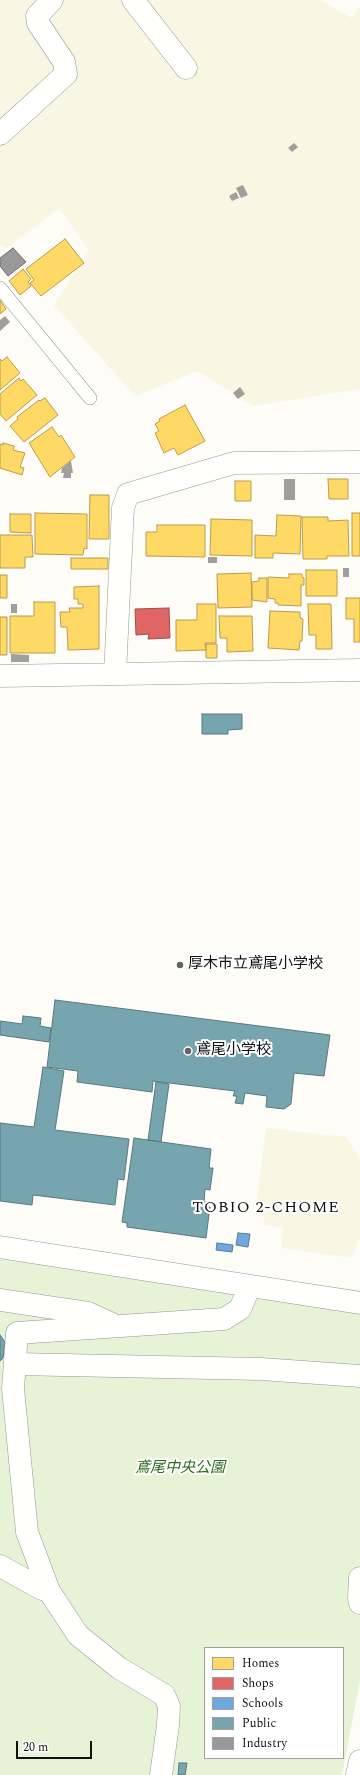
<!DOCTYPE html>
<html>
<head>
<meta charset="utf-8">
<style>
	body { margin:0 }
	#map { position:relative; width:360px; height:1775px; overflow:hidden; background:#fdfcf7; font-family:Spectral,serif }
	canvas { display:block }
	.legend { position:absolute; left:204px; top:1647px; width:140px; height:112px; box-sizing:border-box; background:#fff; border:1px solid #a0a0a0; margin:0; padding:5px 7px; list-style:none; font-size:12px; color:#111 }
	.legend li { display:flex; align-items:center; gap:8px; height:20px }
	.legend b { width:20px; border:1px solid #a0a0a0 }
	.scale { position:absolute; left:16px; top:1741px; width:76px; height:18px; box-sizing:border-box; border:2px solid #111; border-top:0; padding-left:5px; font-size:12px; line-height:14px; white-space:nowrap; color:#111; -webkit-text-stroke:3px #fff; paint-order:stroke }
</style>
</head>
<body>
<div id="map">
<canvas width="360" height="1775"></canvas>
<ul class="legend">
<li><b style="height:11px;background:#ffd966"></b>Homes</li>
<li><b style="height:11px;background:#e06666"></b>Shops</li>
<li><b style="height:11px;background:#6fa8dc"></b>Schools</li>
<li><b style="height:11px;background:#76a5af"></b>Public</li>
<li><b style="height:11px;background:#999"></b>Industry</li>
</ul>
<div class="scale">20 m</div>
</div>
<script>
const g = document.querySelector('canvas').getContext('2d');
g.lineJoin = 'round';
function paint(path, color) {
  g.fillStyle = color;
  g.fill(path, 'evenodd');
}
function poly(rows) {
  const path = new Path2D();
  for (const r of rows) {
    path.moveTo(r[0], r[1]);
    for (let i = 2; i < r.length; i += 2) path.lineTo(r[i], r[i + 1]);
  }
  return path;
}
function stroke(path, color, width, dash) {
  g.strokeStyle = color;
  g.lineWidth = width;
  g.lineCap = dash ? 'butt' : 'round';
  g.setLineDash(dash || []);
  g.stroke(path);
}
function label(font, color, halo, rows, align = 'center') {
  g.font = font + ' Spectral,"Noto Sans JP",serif';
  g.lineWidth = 4;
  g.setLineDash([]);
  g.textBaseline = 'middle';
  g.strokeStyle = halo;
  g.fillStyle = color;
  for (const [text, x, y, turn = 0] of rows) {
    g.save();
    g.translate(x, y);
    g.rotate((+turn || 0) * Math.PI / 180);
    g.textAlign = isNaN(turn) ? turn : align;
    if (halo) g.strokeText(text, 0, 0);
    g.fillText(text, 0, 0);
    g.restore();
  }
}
paint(poly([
	[0,0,321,0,352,18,360,6,360,389,253,406,197,371,135,396,54,305,89,250,59,208,6,249,0,245],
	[266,1128,346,1137,360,1159,360,1241,358,1240,352,1258,281,1248,283,1228,263,1225,265,1216,255,1215]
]), '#f9f7e4');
paint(poly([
	[0,1248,360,1290,360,1681,342,1775,0,1775],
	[205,1648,343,1648,343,1758,205,1758]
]), '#e7f3d7');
const homes = poly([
	[65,239,84,263,41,296,30,283,34,280,26,269,65,239],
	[23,269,31,279,28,282,31,286,20,295,9,281,23,269],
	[0,300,6,309,0,314,0,300],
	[7,357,20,373,0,390,0,359,2,361,7,357],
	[19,378,21,381,23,379,37,395,6,421,0,414,0,394,19,378],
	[45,398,58,415,24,442,10,426,18,419,17,417,39,400,40,401,45,398],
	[185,405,205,441,178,455,174,448,164,453,155,433,159,431,155,424,160,421,159,419,185,405],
	[52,427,59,437,61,435,75,457,50,477,29,443,52,427],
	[3,443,14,446,13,450,25,453,20,467,24,468,22,475,0,468,0,444,3,445,3,443],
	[328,479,348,479,348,499,329,499,328,479],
	[235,481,251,481,251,501,235,501,235,481],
	[90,495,109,495,109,539,89,539,90,495],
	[35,513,87,514,87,549,84,548,83,555,35,554,35,513],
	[352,513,360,513,360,556,352,556,352,513],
	[10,514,31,514,31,533,10,532,10,514],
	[277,515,301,516,300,554,273,553,273,558,255,558,255,535,276,536,277,515],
	[302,517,328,517,328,521,348,520,349,556,327,556,327,559,303,559,302,517],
	[211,519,252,520,252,556,210,555,211,519],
	[157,525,205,525,205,557,146,556,146,532,157,532,157,525],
	[0,535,32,535,33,557,25,557,25,568,0,568,0,535],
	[71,558,108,558,108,569,71,569,71,558],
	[306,570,337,570,337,596,306,596,306,570],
	[251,573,252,607,218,608,217,574,251,573],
	[289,574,302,574,302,577,304,578,304,585,301,585,301,606,278,605,278,603,275,603,275,599,268,598,268,577,289,578,289,574],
	[0,575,7,575,7,598,0,598,0,575],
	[259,578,267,578,267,602,252,600,252,582,259,581,259,578],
	[99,586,99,649,68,650,67,627,61,627,60,612,70,612,69,608,83,608,83,604,78,604,78,599,74,599,74,587,99,586],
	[346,598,360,598,360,642,354,642,354,619,346,619,346,598],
	[34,602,55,602,55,653,10,653,10,616,34,616,34,602],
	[197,604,216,604,216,643,205,643,206,650,176,651,176,620,197,620,197,604],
	[308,604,331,604,332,649,316,649,316,635,309,635,308,604],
	[270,611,300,612,300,618,303,619,302,641,300,641,299,650,268,648,270,611],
	[219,616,252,616,253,651,227,652,227,638,220,638,219,616],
	[0,617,7,617,7,655,0,655,0,617],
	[206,644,217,644,217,658,206,658,206,644]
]);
paint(homes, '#ffd966');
stroke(homes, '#b89d4c', 1);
const shops = poly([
	[169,608,170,638,148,639,149,634,136,635,135,609,169,608]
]);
paint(shops, '#e06666');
stroke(shops, '#a24c4c', 1);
const schools = poly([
	[238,1233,250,1234,248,1247,236,1245,238,1233],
	[217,1243,233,1245,232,1252,216,1250,217,1243]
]);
paint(schools, '#6fa8dc');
stroke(schools, '#537b9f', 1);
const public = poly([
	[202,714,242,714,242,729,228,730,228,734,202,734,202,714],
	[55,1000,330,1035,324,1076,294,1073,291,1104,284,1109,266,1107,267,1096,245,1093,243,1104,235,1103,237,1096,233,1096,235,1091,153,1081,152,1092,77,1082,78,1071,47,1067,55,1000],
	[23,1016,41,1018,40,1026,51,1028,49,1042,0,1035,0,1021,22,1024,23,1016],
	[43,1067,64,1071,55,1130,129,1139,124,1180,118,1179,115,1205,33,1195,32,1205,0,1201,0,1123,34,1127,43,1067],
	[156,1082,169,1084,161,1142,148,1140,156,1082],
	[134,1138,211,1149,209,1168,213,1168,210,1190,205,1189,204,1202,208,1202,207,1207,210,1207,206,1238,127,1227,127,1223,122,1222,134,1138],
	[0,1335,5,1342,3,1358,0,1361,0,1335],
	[179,1763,187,1763,185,1775,178,1775,179,1763]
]);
paint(public, '#76a5af');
stroke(public, '#587980', 1);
const industry = poly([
	[13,248,26,262,8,276,0,266,0,258,13,248]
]);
paint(industry, '#999');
stroke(industry, '#707070', 1);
paint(poly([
	[294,143,298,147,292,152,288,148],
	[243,185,248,195,241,198,236,188],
	[236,192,239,198,232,201,229,196],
	[5,316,10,322,0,331,0,320],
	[240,387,245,394,238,399,233,393],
	[71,461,73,473,71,473,71,478,63,478,64,473,61,473,62,468],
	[284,479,295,479,295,500,284,500],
	[208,557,217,557,217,563,208,563],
	[343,568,349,568,349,577,343,577],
	[11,604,17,604,17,613,11,613],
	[11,654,29,655,29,662,11,662]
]), '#a19f9c');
const lane = poly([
	[0,288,90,398]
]);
const street = poly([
	[133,0,186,68],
	[0,134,66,74,64,62,38,23,37,16,52,0],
	[115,674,123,508,128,494,234,463,360,462],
	[0,676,360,670],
	[0,1247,360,1303],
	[0,1300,88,1313,112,1324],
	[15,1364,261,1369,360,1376],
	[0,1566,42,1589,49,1591],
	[360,1578,359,1598,360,1603],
	[161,1775,168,1725,169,1706,164,1695,119,1668,78,1635,49,1591,27,1532,13,1389,17,1333,224,1319,240,1309,250,1286],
	[357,1775,360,1761]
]);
stroke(lane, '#979795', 14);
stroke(street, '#979795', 23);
stroke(lane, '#fffffe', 13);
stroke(street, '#fffffe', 22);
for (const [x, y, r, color] of [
	[180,965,4,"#646362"],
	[188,1051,4,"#646362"]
]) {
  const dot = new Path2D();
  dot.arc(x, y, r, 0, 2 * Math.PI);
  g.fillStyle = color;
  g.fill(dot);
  stroke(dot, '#fff', 1.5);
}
label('15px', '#111', '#fff', [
	["厚木市立鳶尾小学校",188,965],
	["鳶尾小学校",196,1051]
], 'left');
label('italic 15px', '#2f6b1f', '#fff', [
	["鳶尾中央公園",180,1469]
]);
g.letterSpacing = '1px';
label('16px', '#111', '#fff', [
	["TOBIO 2-CHOME",266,1209]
]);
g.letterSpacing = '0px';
</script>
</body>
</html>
